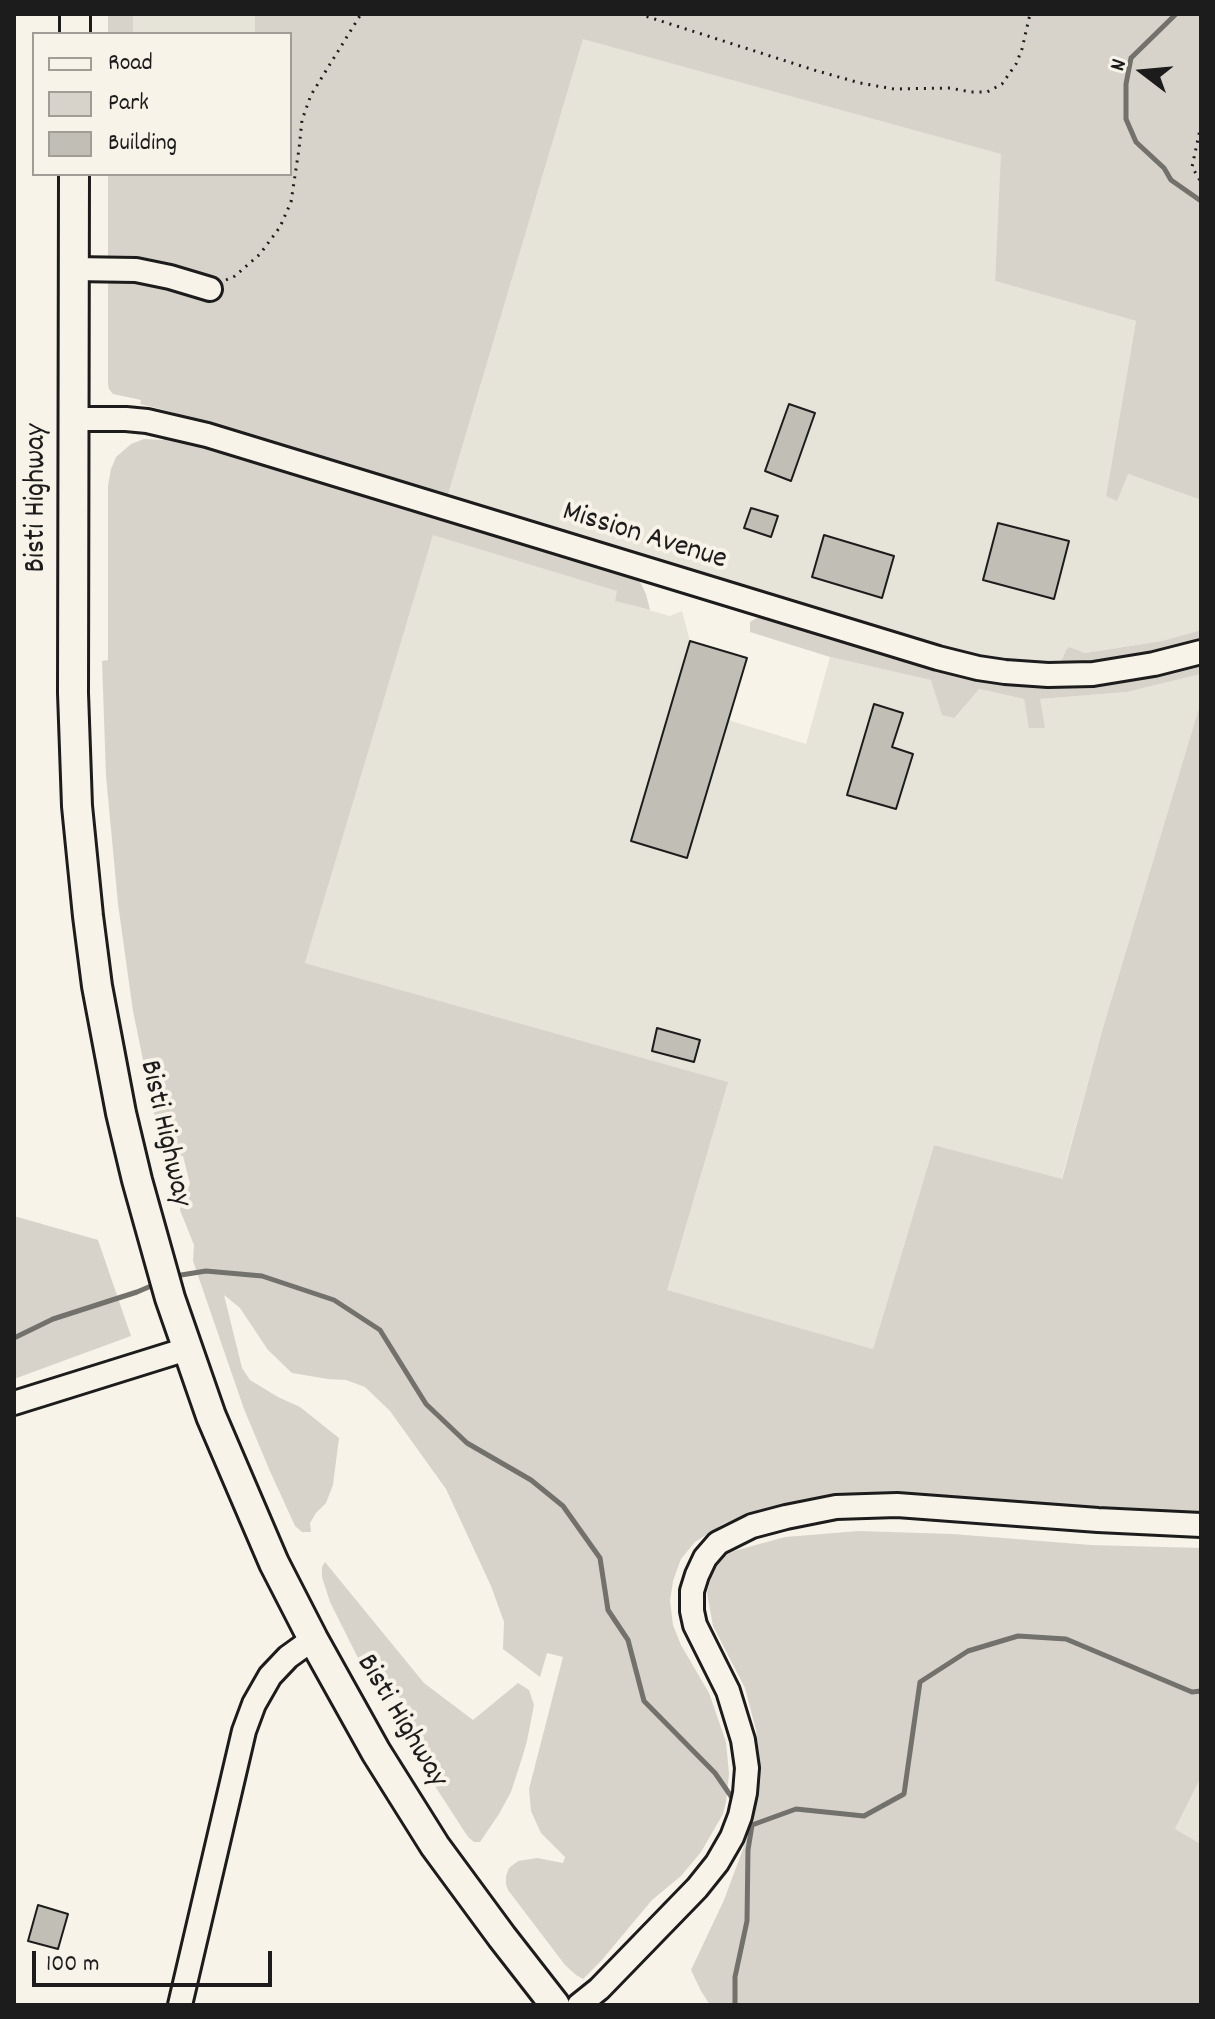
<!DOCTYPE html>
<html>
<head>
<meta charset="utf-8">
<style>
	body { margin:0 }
	#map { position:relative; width:1215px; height:2019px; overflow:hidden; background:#f7f3e8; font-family:Dekko,sans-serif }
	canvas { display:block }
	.frame { position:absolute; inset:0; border:16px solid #1c1c1c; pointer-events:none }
	.legend { position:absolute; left:32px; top:32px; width:260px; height:144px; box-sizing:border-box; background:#f7f3e8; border:2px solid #9f9d96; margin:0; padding:10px 14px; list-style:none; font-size:24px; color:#1c1c1c }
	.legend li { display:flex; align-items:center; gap:16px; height:40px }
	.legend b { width:40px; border:2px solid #9f9d96 }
	.north { position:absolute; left:1103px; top:32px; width:80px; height:80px; -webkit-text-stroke:6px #f7f3e8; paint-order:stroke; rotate:286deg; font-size:22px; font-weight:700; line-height:32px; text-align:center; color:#1c1c1c }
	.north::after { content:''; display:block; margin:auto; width:28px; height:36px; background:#1c1c1c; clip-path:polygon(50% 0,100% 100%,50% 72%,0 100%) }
	.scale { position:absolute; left:32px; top:1951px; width:240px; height:36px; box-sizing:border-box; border:4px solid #1c1c1c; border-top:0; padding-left:10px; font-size:24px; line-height:28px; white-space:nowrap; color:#1c1c1c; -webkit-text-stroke:6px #f7f3e8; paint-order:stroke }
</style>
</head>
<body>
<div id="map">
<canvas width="1215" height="2019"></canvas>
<div class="frame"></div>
<ul class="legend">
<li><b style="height:10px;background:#f7f3e8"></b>Road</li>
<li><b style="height:22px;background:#d7d3cb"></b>Park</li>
<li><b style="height:22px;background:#c0beb5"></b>Building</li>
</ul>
<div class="north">N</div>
<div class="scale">100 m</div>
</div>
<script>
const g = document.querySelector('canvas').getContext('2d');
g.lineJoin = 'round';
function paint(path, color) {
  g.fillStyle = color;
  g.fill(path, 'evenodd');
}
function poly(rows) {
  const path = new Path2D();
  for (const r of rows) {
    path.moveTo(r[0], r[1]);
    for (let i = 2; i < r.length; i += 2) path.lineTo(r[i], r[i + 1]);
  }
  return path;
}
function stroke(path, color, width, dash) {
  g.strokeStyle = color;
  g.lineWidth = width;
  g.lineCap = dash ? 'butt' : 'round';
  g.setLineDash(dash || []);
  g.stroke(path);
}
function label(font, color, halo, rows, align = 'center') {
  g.font = font + ' Dekko,sans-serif';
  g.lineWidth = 8;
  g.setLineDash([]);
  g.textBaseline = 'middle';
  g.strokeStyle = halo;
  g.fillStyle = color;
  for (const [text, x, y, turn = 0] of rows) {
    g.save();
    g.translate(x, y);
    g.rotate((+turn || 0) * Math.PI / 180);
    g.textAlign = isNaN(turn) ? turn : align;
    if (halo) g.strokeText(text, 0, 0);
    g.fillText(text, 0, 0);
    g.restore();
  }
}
paint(poly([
	[133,14,255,14,255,34,133,34],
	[583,38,1002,154,995,281,1136,321,1106,496,1128,474,1201,500,1201,630,1162,641,1085,653,1069,648,1066,650,1059,667,1036,666,959,654,447,498],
	[433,534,618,591,616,601,670,616,682,611,690,641,747,658,728,720,806,744,830,657,932,680,956,718,978,689,1024,699,1030,728,1040,699,1127,692,1201,674,1201,701,1102,1031,1061,1180,934,1145,873,1349,666,1290,727,1082,305,963],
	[1201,1777,1201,1844,1175,1829]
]), '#e6e3d9');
paint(poly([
	[108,14,133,14,133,34,108,34],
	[255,14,1201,14,1201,500,1128,474,1117,501,1106,496,1136,321,995,281,1001,154,583,39,447,498,168,411,140,404,141,400,113,394,109,389,108,384,108,174,290,174,290,34,255,34],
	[164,436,177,436,637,576,646,594,650,610,615,601,617,591,433,535,305,963,728,1082,667,1290,873,1349,934,1145,1062,1179,1102,1031,1201,701,1201,1513,1117,1511,1020,1503,925,1498,858,1498,809,1501,761,1510,723,1524,695,1542,681,1559,673,1581,670,1601,673,1625,681,1645,709,1693,726,1742,729,1774,726,1801,723,1814,701,1852,681,1876,652,1900,601,1961,583,1979,576,1975,565,1965,508,1890,506,1884,506,1876,509,1868,518,1861,537,1858,563,1863,565,1857,541,1833,531,1811,529,1789,563,1657,547,1653,540,1677,503,1649,504,1622,491,1586,446,1489,390,1411,365,1387,346,1380,328,1379,292,1373,268,1350,240,1308,224,1295,242,1368,250,1380,278,1397,300,1407,339,1438,333,1485,326,1503,316,1513,310,1523,311,1532,302,1532,295,1526,269,1469,244,1409,193,1261,194,1245,180,1210,180,1204,190,1184,183,1156,170,1158,162,1152,133,1011,118,904,106,776,102,661,108,660,108,486,111,469,116,457,131,444,144,439,163,440],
	[762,615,962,673,1201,661,1201,674,1127,692,1040,699,1045,728,1029,728,1024,699,979,689,955,718,942,715,931,680,830,657,750,632,750,622],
	[1201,630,1201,642,1120,661,1059,667,1066,650,1069,647,1085,653,1162,641],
	[14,1216,98,1240,131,1336,14,1379],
	[859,1531,953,1534,1091,1545,1201,1548,1201,1777,1175,1829,1201,1844,1201,2005,710,2005,701,1991,691,1970,724,1900,743,1849,756,1805,760,1765,756,1730,745,1688,713,1626,707,1593,711,1577,715,1566,722,1557,734,1551,785,1537],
	[325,1562,424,1683,473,1720,518,1683,529,1690,534,1705,527,1741,522,1758,511,1792,499,1814,480,1842,474,1842,468,1837,402,1735,399,1723,400,1715,404,1705,391,1684,382,1686,375,1683,358,1658,330,1602,322,1577,322,1567]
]), '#d7d3cb');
stroke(poly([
	[1176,14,1131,58,1126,84,1126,119,1136,142,1164,168,1171,180,1201,201],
	[175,1276,206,1271,262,1276,334,1300,380,1330,426,1404,467,1443,531,1480,563,1506,600,1558,608,1610,628,1640,644,1701,715,1773,735,1802],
	[14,1338,53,1319,137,1292,158,1283],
	[752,1825,796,1809,864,1816,904,1794,920,1682,968,1651,1018,1636,1066,1639,1192,1692,1201,1691],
	[735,2005,735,1977,747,1921,748,1850,752,1825,746,1817]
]), '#72716c', 5);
const building = poly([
	[789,404,815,413,791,481,765,471,789,404],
	[751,508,778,516,771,537,744,528,751,508],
	[998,523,1069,541,1054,599,983,580,998,523],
	[824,535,894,556,882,598,812,577,824,535],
	[690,641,747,658,687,858,631,841,690,641],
	[874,704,903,713,892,747,913,754,896,809,847,795,874,704],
	[657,1028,700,1040,694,1062,652,1051,657,1028],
	[38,1905,68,1914,58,1949,28,1941,38,1905]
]);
paint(building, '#c0beb5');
stroke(building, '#1c1c1c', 2);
const minor = poly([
	[74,269,136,270,170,277,210,289],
	[73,419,126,419,147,421,207,435,938,658,978,668,1005,672,1048,675,1093,674,1154,664,1201,652],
	[14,1403,187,1349],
	[180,2005,244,1731,254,1704,270,1676,288,1657,313,1639],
	[579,2005,599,1989,697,1888,717,1863,732,1837,740,1816,745,1793,747,1768,743,1740,728,1691,695,1625,692,1611,692,1591,697,1575,705,1558,718,1543,752,1526,786,1517,836,1507,866,1506,897,1505,1098,1520,1201,1525]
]);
const major = poly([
	[75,34,75,14],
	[74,174,73,693,77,806,88,916,97,986,121,1113,137,1180,170,1298,211,1416,274,1563,313,1639,376,1752,435,1846,502,1937,555,2005]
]);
stroke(minor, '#1c1c1c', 28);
stroke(major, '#1c1c1c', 34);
stroke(poly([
	[639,14,814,70,860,83,894,89,950,88,971,92,987,92,1002,84,1016,64,1022,49,1030,14],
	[1201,125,1192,167,1201,182],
	[226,280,235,276,260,254,280,227,291,202,299,149,302,120,311,95,361,14]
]), '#1c1c1c', 3, [2, 6]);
stroke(minor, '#f7f3e8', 22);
stroke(major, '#f7f3e8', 28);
label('30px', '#1c1c1c', '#f7f3e8', [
	["Bisti Highway",39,498,-90],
	["Mission Avenue",644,538,17],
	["Bisti Highway",163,1134,77],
	["Bisti Highway",400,1722,59]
]);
</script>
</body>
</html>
